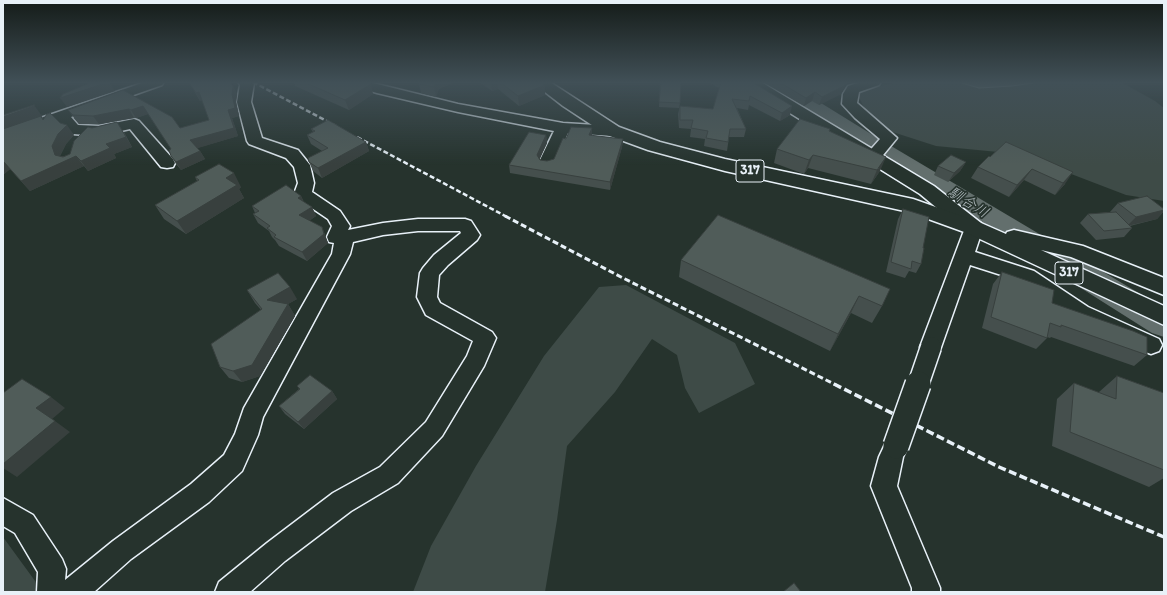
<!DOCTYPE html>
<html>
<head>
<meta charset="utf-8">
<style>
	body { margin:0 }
	#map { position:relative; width:1167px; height:595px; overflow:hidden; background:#26332d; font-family:Itim,sans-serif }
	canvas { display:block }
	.frame { position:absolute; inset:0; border:4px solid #e8f1f8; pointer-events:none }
</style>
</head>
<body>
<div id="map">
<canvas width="1167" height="595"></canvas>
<div class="frame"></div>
</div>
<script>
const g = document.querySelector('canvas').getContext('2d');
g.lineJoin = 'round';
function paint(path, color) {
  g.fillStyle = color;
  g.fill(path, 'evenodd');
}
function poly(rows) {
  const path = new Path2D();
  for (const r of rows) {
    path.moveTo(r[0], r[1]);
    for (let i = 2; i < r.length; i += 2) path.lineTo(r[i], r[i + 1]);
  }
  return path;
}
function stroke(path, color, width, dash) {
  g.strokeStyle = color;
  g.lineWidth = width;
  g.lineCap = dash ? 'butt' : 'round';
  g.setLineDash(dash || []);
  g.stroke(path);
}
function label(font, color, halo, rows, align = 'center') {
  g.font = font + ' Itim,"Klee One",sans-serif';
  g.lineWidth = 3.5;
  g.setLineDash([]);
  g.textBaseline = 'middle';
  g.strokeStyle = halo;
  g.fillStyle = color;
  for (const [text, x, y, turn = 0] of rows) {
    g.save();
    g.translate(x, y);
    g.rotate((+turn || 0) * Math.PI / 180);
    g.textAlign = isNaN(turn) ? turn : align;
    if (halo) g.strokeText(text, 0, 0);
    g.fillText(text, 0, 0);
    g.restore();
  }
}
paint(poly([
	[897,82,1123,83,1155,101,1164,108,1164,201,1126,195,1019,154,936,146,874,126,856,92],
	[626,285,735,343,755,384,699,413,685,388,677,355,652,339,615,392,567,446,557,520,545,592,413,592,431,546,476,466,544,356,599,287],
	[3,537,38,585,36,592,3,592]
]), '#3e4b47');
const water = poly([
	[958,82,1040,82,1012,86,979,88,958,82]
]);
paint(water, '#636f6d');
stroke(water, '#98a3a5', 1);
paint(poly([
	[761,82,787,82,876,137,1164,308,1164,337,1152,333,858,147,764,87,761,82]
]), '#636f6d');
const street = poly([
	[145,82,164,82,162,85,71,117,78,125,99,126,134,119,139,121,173,159,175,163,173,167,167,168,161,167,130,129,99,136,73,134,68,132,58,121,3,141,3,131,145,82],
	[238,82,253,82,254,83,251,102,262,138,298,150,310,165,314,183,312,192,340,211,350,226,348,230,383,223,418,219,465,219,471,221,480,235,477,240,448,265,439,275,437,297,440,303,492,332,496,338,484,366,442,436,398,483,351,511,285,561,250,592,215,592,219,582,267,543,333,493,380,467,426,422,467,356,473,341,426,315,417,297,420,273,423,268,434,255,461,233,460,231,418,231,383,235,353,242,350,254,263,417,258,435,242,471,209,502,131,559,94,592,37,592,38,572,15,533,3,526,3,498,33,515,62,559,66,569,65,580,113,541,191,484,224,455,235,434,244,408,332,254,334,243,329,242,327,237,332,226,328,219,297,198,294,194,298,183,294,167,286,158,249,144,247,141,237,102,240,85,238,82],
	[348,82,369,82,458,104,563,123,613,126,619,128,621,131,619,134,613,136,568,133,555,162,553,166,547,167,541,166,539,162,554,131,458,112,377,93,350,85,348,82],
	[861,82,881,82,879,85,859,92,857,103,897,138,879,160,873,161,867,160,865,156,880,139,855,118,842,104,843,94,848,86,861,82],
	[974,222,980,224,983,228,975,252,1034,271,1088,307,1159,339,1162,345,1159,351,1151,354,1143,351,1074,319,1020,281,970,265,939,353,931,356,923,353,920,347,965,228,968,224,974,222],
	[896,435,904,438,908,446,903,457,897,486,940,588,940,592,912,592,912,588,871,486,879,457,888,438,896,435]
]);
const secondary = poly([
	[743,82,761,82,934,186,981,223,984,228,981,233,974,235,967,233,920,194,745,85,743,82]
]);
const highway = poly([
	[532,82,550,82,619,127,660,142,725,159,913,199,981,223,1006,234,1007,232,1014,230,1083,246,1164,278,1164,295,1071,257,1041,250,1164,306,1164,325,967,233,909,212,725,171,648,150,607,135,563,106,532,82]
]);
stroke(street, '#e8f1f8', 3);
stroke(secondary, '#e8f1f8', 3);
stroke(highway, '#e8f1f8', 3);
paint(street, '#26332d');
paint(secondary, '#26332d');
paint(highway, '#26332d');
stroke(poly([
	[253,82,336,126],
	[357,137,507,217]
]), '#e8f1f8', 2.5, [5, 2.5]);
stroke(poly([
	[505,216,621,277,836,385]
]), '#e8f1f8', 3, [6, 3]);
stroke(poly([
	[834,384,999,467,1164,537]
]), '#e8f1f8', 3.5, [8, 3.5]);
const streetBridgeFar1 = poly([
	[918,385,931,347]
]);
const streetBridge = poly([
	[896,446,918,384]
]);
stroke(streetBridgeFar1, '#e8f1f8', 23, []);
stroke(streetBridge, '#e8f1f8', 28, []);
stroke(streetBridgeFar1, '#26332d', 20);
stroke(streetBridge, '#26332d', 25);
paint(poly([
	[189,82,233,86,237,94,236,102,239,116,232,118,238,136,197,148,200,151,205,159,181,170,176,164,171,156,171,149,148,114,136,118,134,118,99,124,79,124,68,110,123,90,180,128,209,120,202,100,200,101],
	[294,82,362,82,373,94,349,110,295,86],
	[420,82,455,82,439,89,436,97,421,93,419,84],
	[479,82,540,82,545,95,519,106,498,89,492,91],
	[660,82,680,103,679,108,659,107],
	[708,82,752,82,790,115,780,121,749,105,748,110,737,108,746,129,744,137,729,137,727,151,704,146,705,139,690,137,691,129,679,128,678,114,680,106,713,109,719,88],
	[763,82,847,82,841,94,819,105,812,101,804,106],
	[41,114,42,116,41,116,43,120,60,123,74,135,66,144,60,156,63,157,70,154,124,132,132,147,114,154,116,158,88,171,84,166,30,191,10,169,3,175],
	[592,128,592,136,623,139,622,147,610,190,510,173,509,165,546,135,547,143,540,158,540,160,547,161,554,159,566,139],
	[311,129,366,142,369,151,322,178,313,171,309,162,322,151,311,144,307,135,313,132],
	[830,129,830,131,880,171,871,184,808,168,804,174,774,163,777,149],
	[1006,142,1065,184,1055,195,1024,180,1009,197,971,178,978,167,990,157],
	[966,162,960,171,948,182,934,175,938,166],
	[195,177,241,187,239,189,244,198,186,234,164,219,155,205,197,181],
	[301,196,304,202,312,207,316,216,309,221,322,227,328,243,307,261,279,246,275,240,272,237,269,231,258,223,253,214,255,213,252,206],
	[1118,203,1164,209,1164,211,1157,219,1130,226,1132,228,1124,237,1096,240,1080,223,1088,214,1110,212],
	[903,209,923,248,921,264,916,273,909,271,905,278,886,272,898,219],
	[718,215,882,306,872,323,851,313,830,351,679,277,681,260],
	[1002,272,1052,303,1147,355,1134,366,1051,337,1050,338,1047,337,1047,338,1036,349,982,328,993,284],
	[247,290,297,299,288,304,295,316,260,376,242,382,229,378,220,367,261,310,255,303],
	[1117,376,1164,393,1164,478,1149,487,1052,446,1057,399,1074,383,1099,393,1099,392],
	[297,386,332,391,337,399,304,429,285,414,279,406,299,389]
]), '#454f4d');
paint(poly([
	[109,82,115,91,67,107,60,98],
	[436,82,455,82,439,89,436,97,434,87],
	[491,82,497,82,498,89,492,91],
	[847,82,841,94,819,105,822,97],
	[371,84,373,94,349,110,345,100],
	[545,85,545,95,519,106,518,96],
	[233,86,237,94,236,102,239,116,232,118,238,136,195,149,190,140,228,110],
	[199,92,203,100,200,101,196,93],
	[815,92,812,101,804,106,806,98],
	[34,105,42,116,41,116,48,126,3,129,3,117],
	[143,106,148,114,136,118,131,110],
	[792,106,790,115,780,121,782,113],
	[129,109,134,118,99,124,93,116],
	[117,122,132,147,114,154,116,158,88,171,81,161],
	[67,125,74,135,66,144,60,156,76,156,84,166,30,191,21,181,55,155,52,146,58,134],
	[592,128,592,136,589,135],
	[546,135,547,143,538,163,537,155],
	[623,139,622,147,610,190,610,182],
	[366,142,369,151,322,178,318,168],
	[200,151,205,159,181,170,176,162],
	[813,155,808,168,804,174,809,160],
	[886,157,880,171,871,184,877,170],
	[3,161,10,169,3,175],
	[966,162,960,171,948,182,954,173],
	[1032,169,1024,180,1009,197,1017,185],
	[1073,172,1065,184,1055,195,1063,183],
	[234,173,241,187,239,189,244,198,186,234,177,221,226,178],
	[301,196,305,205,298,198],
	[312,207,316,216,303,225,299,215],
	[1164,210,1164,211,1157,219,1127,226,1136,217],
	[322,227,328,243,307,261,302,252],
	[290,287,297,299,288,304,295,316,260,376,242,382,233,371,267,300],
	[859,296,851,313,830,351,838,334],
	[332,391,337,399,304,429,298,422],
	[51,397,65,408,51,420,36,408],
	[55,421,70,432,17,477,3,468,3,464]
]), '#38403e');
const building = poly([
	[92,82,109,82,60,98,63,94,92,82],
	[189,82,230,82,233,86,232,94,235,108,228,110,234,128,190,140,200,151,176,162,171,156,169,150,171,149,143,106,131,110,129,109,93,116,73,115,68,110,123,90,172,117,180,128,209,120,199,92,196,93,189,82],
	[304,82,362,82,371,84,345,100,304,82],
	[420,82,436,82,434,87,419,84,420,82],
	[500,82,540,82,545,85,518,96,500,82],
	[661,82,681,82,680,103,659,102,661,82],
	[721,82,752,82,792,106,782,113,750,96,749,101,732,99,746,129,730,129,728,142,706,138,708,131,691,128,693,120,680,120,680,106,713,109,721,82],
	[779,82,847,82,844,86,822,97,815,92,806,98,779,82],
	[34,105,34,106,3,117,3,115,34,105],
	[50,113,60,123,67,125,58,134,52,146,55,155,63,157,70,154,74,141,88,127,92,128,117,122,126,137,106,144,110,148,81,161,76,156,21,181,3,161,3,129,41,116,43,120,47,114,50,113],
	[800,119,830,129,829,131,886,157,877,170,813,155,809,160,777,149,800,119],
	[328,120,366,142,318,168,309,162,308,158,328,148,307,135,315,131,311,129,328,120],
	[571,127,592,128,589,135,623,139,610,182,509,165,529,132,546,135,537,155,540,160,547,161,554,159,563,138,566,139,571,127],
	[1006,142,1073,172,1063,183,1032,169,1017,185,978,167,989,156,990,157,1006,142],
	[951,155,966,162,954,173,938,166,951,155],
	[219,164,234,173,226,178,237,185,177,221,155,205,199,180,195,177,219,164],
	[286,185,301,196,298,198,312,207,299,215,322,227,324,234,302,252,274,237,276,235,267,228,270,226,253,214,259,211,252,206,286,185],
	[1147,196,1164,209,1164,210,1136,217,1118,203,1147,196],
	[903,209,929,217,923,248,924,248,921,264,912,261,911,269,891,262,903,209],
	[1116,212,1132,228,1104,231,1088,214,1116,212],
	[718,215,890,289,882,306,859,296,838,334,681,260,718,215],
	[1002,272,1054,290,1052,303,1133,331,1147,337,1147,355,1061,325,1061,327,1050,323,1047,338,991,317,1002,272],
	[278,273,290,287,267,300,288,304,252,365,233,371,220,367,211,344,262,309,247,290,278,273],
	[310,375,332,391,298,422,279,406,300,389,297,386,310,375],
	[1117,376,1164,393,1164,470,1070,432,1074,383,1116,399,1117,376],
	[22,379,51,397,36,408,55,421,3,464,3,393,22,379],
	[794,583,801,592,783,592,794,583]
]);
paint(building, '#505c59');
stroke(building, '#38403e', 1);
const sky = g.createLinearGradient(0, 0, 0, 165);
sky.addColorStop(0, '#151c19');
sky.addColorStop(0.5, '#415057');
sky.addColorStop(1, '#41505700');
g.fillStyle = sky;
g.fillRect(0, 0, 1167, 165);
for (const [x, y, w] of [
	[750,171,28],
	[1069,273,28]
]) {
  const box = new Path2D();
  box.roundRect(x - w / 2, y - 11, w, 22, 3);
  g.fillStyle = '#26332d';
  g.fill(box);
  stroke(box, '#e8f1f8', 1);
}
label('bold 13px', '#e8f1f8', null, [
	["317",750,171],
	["317",1069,273]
]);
label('italic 15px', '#b3bdc0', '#26332d', [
	["馴合川",968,203,32]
]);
</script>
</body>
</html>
